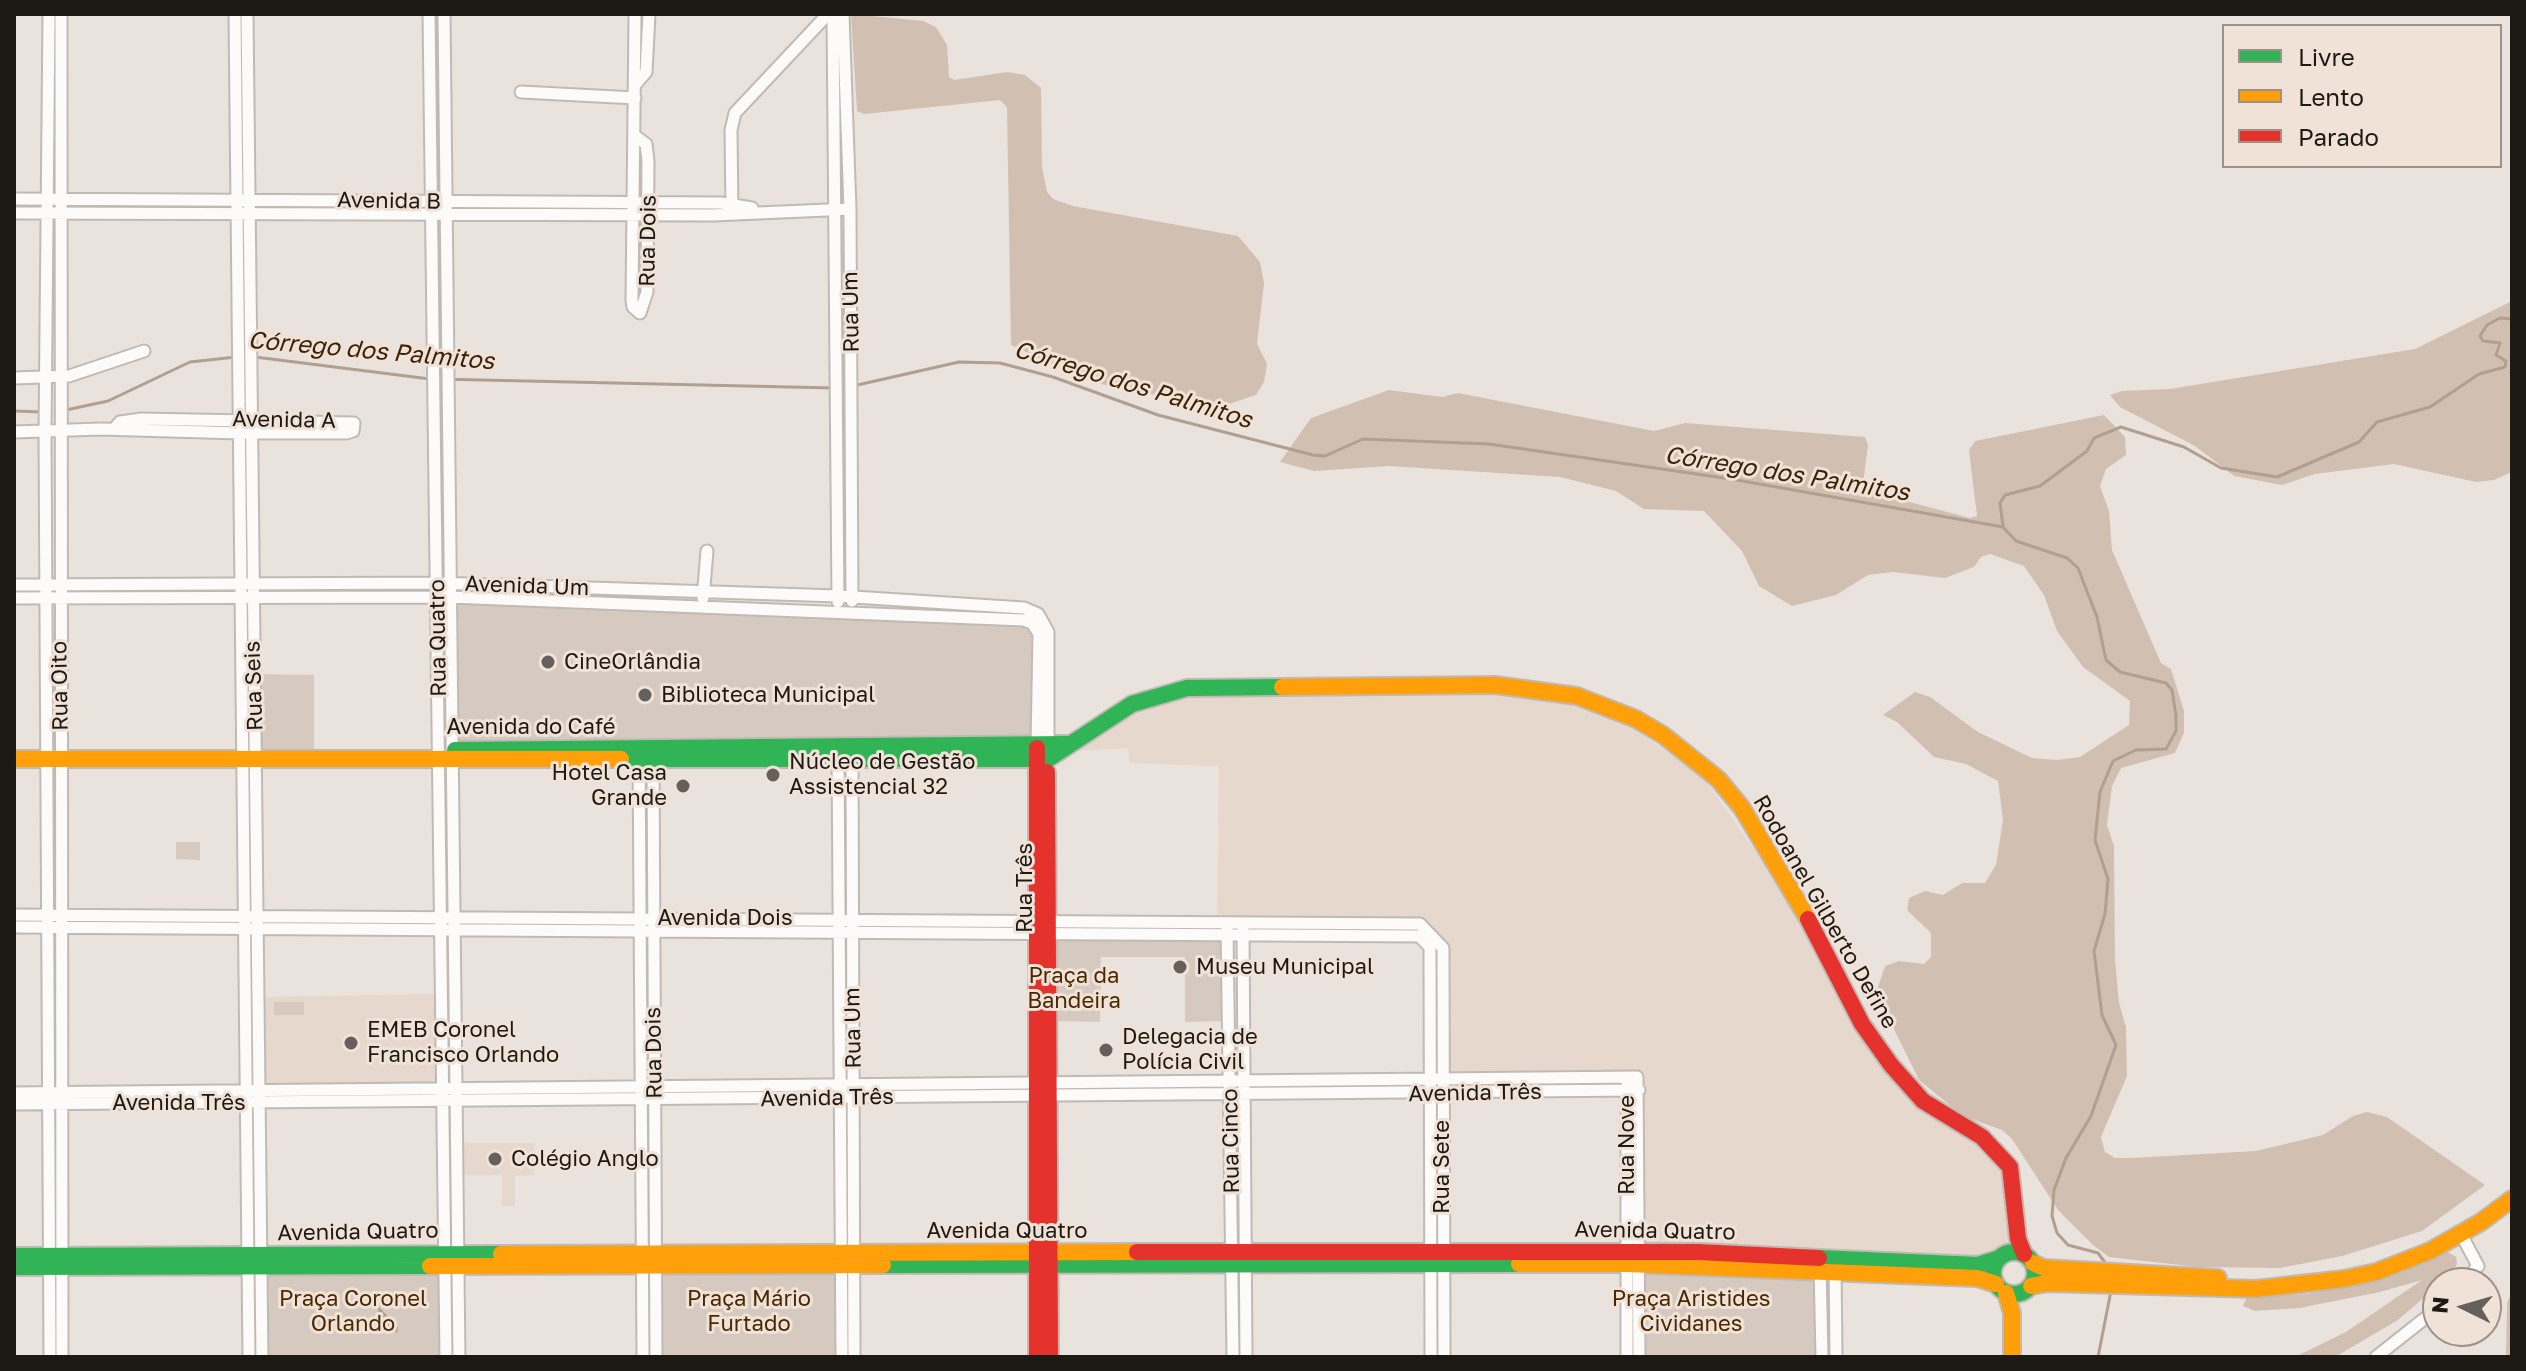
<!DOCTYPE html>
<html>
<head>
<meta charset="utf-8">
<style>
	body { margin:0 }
	#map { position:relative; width:2526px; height:1371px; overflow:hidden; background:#eae3dd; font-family:"Golos Text",sans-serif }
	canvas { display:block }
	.frame { position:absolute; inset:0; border:16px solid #1d1915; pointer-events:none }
	.legend { position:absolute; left:2222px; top:24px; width:280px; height:144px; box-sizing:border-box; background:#f0e2d7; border:2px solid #9c9289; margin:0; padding:10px 14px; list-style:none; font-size:24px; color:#1d1915 }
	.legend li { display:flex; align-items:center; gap:16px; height:40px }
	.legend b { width:40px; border:2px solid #9c9289 }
	.north { position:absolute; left:2422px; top:1267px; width:80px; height:80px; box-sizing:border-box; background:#f0e2d7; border:2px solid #9c9289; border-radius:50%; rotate:275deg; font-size:22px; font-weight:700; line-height:32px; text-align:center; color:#1d1915 }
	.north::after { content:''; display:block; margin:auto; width:28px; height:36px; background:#65605b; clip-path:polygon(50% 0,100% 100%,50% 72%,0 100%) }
</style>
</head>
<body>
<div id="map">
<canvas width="2526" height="1371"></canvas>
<div class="frame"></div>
<ul class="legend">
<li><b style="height:10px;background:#30b455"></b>Livre</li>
<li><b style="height:10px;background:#ff9f0a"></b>Lento</li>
<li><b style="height:10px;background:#e5322d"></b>Parado</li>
</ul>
<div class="north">N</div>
</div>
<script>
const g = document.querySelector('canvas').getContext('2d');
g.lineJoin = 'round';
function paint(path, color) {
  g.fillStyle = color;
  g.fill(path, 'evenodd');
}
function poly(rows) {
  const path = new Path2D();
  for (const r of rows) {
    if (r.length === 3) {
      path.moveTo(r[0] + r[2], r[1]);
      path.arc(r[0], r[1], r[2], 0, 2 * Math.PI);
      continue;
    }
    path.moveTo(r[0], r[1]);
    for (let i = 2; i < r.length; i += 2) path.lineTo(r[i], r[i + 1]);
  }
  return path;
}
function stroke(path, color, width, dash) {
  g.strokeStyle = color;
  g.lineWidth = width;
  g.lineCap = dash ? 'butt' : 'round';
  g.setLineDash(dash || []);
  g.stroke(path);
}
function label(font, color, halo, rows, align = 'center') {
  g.font = font + ' "Golos Text",sans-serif';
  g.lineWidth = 6;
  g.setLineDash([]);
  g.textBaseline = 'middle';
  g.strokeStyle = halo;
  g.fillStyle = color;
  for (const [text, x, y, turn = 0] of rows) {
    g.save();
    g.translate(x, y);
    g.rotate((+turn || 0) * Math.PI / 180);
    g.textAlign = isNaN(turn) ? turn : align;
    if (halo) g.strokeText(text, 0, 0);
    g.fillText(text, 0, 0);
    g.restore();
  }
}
paint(poly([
	[1485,692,1567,701,1625,722,1703,777,1794,906,1858,1033,1905,1086,2008,1167,2011,1234,2001,1253,1985,1262,1640,1251,1639,1079,1443,1077,1444,947,1420,923,1217,923,1219,766,1130,763,1128,748,1069,751,1119,714,1175,696],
	[442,994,444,1089,259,1091,258,997],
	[457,1143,534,1143,534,1175,515,1176,515,1206,502,1206,502,1175,457,1175]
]), '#e6d8cc');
paint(poly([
	[454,601,1035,626,1035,745,455,742],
	[254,674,314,675,314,750,256,750],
	[176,842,200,842,200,860,176,859],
	[1048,934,1227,936,1229,1021,1185,1022,1185,957,1101,957,1100,1022,1049,1021],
	[274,1002,304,1002,304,1015,274,1015],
	[1639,1265,1821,1271,1822,1357,1639,1357],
	[445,1267,446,1357,262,1357,261,1269],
	[842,1267,842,1357,656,1357,656,1268]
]), '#d6cac0');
paint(poly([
	[851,14,923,21,936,27,947,45,949,77,954,80,1007,72,1025,75,1041,88,1042,167,1047,192,1053,199,1073,206,1238,236,1260,262,1264,283,1257,344,1267,364,1264,382,1256,395,1229,404,1133,392,1086,380,1011,345,1007,107,1000,100,864,114,857,111],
	[2512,301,2512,472,2494,480,2476,482,2394,464,2315,474,2282,485,2234,476,2195,446,2120,407,2110,395,2122,391,2170,389,2415,349],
	[1389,390,1442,397,1458,393,1654,431,1685,423,1865,437,1868,445,1863,484,1868,491,1970,518,1977,516,1969,450,1975,441,2104,415,2125,437,2126,455,2106,469,2100,486,2109,511,2112,550,2161,663,2171,669,2184,711,2184,733,2175,753,2121,768,2112,786,2107,825,2114,846,2115,960,2119,1003,2126,1027,2127,1076,2101,1137,2105,1152,2115,1158,2132,1158,2256,1151,2323,1135,2353,1116,2367,1112,2387,1117,2485,1185,2422,1231,2342,1256,2280,1268,2198,1267,2109,1257,2093,1245,2058,1210,2012,1139,2002,1130,1963,1116,1919,1080,1884,1009,1878,987,1885,966,1899,961,1924,964,1931,957,1931,933,1907,910,1909,898,1925,891,1943,895,1962,883,1985,883,1996,865,2003,820,1998,781,1966,764,1934,757,1897,722,1883,715,1915,692,1930,697,1978,732,2032,758,2057,760,2080,757,2129,725,2130,701,2083,667,2057,631,2044,595,2024,566,1990,554,1981,557,1974,567,1945,578,1893,572,1868,575,1836,595,1792,606,1759,586,1742,551,1704,511,1644,509,1616,491,1560,477,1389,466,1314,471,1280,462,1311,418],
	[2446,1251,2456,1257,2457,1264,2450,1275,2398,1320,2335,1357,2295,1357,2346,1332,2422,1280,2380,1292,2299,1308,2255,1311,2243,1306,2247,1297,2307,1294,2355,1284],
	[2512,1292,2512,1357,2506,1357,2507,1303]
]), '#d1c0b2');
paint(poly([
	[378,1306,398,1327,397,1333,379,1319]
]), '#b19f90');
stroke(poly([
	[255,357,430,379],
	[438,379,834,388],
	[853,386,959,362,1000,363,1053,377,1158,415,1313,455,1325,456,1363,439,1489,444,1731,479,2003,527],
	[66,410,108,401,190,362,236,357],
	[14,411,42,412],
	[2106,1264,2098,1253,2068,1245,2057,1233,2052,1216,2054,1190,2066,1158,2091,1116,2116,1045,2102,1015,2094,951,2105,914,2108,879,2095,840,2100,792,2113,761,2136,750,2166,749,2176,731,2176,716,2172,690,2166,683,2120,672,2106,660,2097,617,2078,568,2067,558,2016,541,2003,527,2000,503,2005,495,2040,486,2087,451,2094,438,2121,427,2184,447,2221,468,2277,477,2359,442,2377,422,2430,407,2479,374,2505,367,2506,361,2496,355,2500,343,2483,341,2480,336,2487,325,2500,318,2512,319],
	[2098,1357,2111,1291]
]), '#b19f90', 3);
const street = poly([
	[49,14,45,432,50,1357],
	[61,14,62,1357],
	[235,14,249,1357],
	[247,14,262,1357],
	[429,14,446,1357],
	[444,14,459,1357],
	[635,14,632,300,633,307,640,313,647,292,648,161,646,144,635,136],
	[833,14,838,602],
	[843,14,850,209,852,601],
	[635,85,646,72,649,14],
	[521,92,635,98],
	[14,199,721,203,752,208],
	[732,211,731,130,735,113,828,14],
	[14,213,713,215,850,209],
	[14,378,69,376,144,351],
	[14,432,100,429,240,433,347,433,353,431,354,423,141,419,120,422,114,429],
	[14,585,437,583,838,596,1024,608,1038,614,1048,632,1048,747],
	[14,598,450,597,1024,620,1032,623,1039,634,1037,746],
	[703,598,707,551],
	[838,752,842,1357],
	[639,753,643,1357],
	[653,754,656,1357],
	[852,754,854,1357],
	[14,915,1420,924,1443,948,1444,1357],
	[14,927,1419,936,1424,941],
	[1227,929,1233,1357],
	[1243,930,1246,1357],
	[1424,941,1430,947,1431,1357],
	[14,1093,1637,1077,1639,1357],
	[14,1104,1639,1090],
	[2461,1234,2478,1266,2463,1283],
	[1820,1266,1822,1357],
	[1835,1266,1836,1357],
	[1627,1357,1627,1085],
	[2376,1357,2438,1308]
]);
const fast = poly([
	[455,750,1068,744],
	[621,759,1048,759,1132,704,1187,688,1282,687],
	[2014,1273,21],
	[14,1256,501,1254],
	[1819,1258,1978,1265,1997,1259],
	[883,1265,1519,1264],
	[14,1267,430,1266]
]);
const slow = poly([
	[1282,687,1495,685,1577,696,1636,719,1663,735,1718,779,1742,808,1808,919],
	[14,759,621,759],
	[501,1254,1137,1252],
	[2033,1263,2044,1268,2218,1278],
	[1519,1264,1627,1264,1977,1278,1996,1284],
	[430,1266,883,1265],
	[2031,1286,2048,1283,2256,1289,2344,1279,2376,1272,2430,1251,2481,1222,2512,1199],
	[2006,1293,2012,1313,2012,1357]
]);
const jam = poly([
	[1037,748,1037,1357],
	[1047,772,1050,1357],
	[1808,919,1862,1024,1891,1065,1923,1101,1982,1137,2010,1167,2018,1239,2024,1254],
	[1137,1252,1698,1252,1819,1258]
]);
stroke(street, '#c0bab5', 15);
stroke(fast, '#c0bab5', 20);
stroke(slow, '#c0bab5', 20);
stroke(jam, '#c0bab5', 20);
stroke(street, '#fcfbfa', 11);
stroke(fast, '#30b455', 16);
stroke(slow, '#ff9f0a', 16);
stroke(jam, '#e5322d', 16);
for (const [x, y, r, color] of [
	[548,662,8,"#65605b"],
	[645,695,8,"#65605b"],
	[773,775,8,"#65605b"],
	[683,786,8,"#65605b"],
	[1180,967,8,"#65605b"],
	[351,1043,8,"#65605b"],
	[1106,1050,8,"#65605b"],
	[495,1159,8,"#65605b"]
]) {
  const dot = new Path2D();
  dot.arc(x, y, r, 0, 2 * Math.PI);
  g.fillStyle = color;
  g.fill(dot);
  stroke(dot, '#f0e2d7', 3);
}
label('22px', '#1d1915', '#f0e2d7', [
	["Avenida B",389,201,1],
	["Rua Dois",648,241,-89],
	["Rua Um",851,312,-91],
	["Avenida A",284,420,1],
	["Avenida Um",527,586,2],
	["Rua Quatro",438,638,-91],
	["Rua Oito",60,686,-91],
	["Rua Seis",254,686,-92],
	["Avenida do Café",531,727],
	["Rua Três",1025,888,-90],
	["Rodoanel Gilberto Define",1825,912,60],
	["Avenida Dois",725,918],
	["Rua Um",853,1028,-91],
	["Rua Dois",654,1053,-91],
	["Avenida Três",1475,1093,-1],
	["Avenida Três",827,1098,-1],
	["Avenida Três",179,1103],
	["Rua Cinco",1231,1141,-91],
	["Rua Nove",1627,1145,-90],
	["Rua Sete",1442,1167,-90],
	["Avenida Quatro",1007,1231],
	["Avenida Quatro",1655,1231,1],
	["Avenida Quatro",358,1232,-1]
]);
label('22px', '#1d1915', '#f0e2d7', [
	["CineOrlândia",564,662],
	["Biblioteca Municipal",661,695],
	["Núcleo de Gestão",789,762],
	["Assistencial 32",789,787],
	["Hotel Casa",667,773,"right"],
	["Grande",667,798,"right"],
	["Museu Municipal",1196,967],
	["EMEB Coronel",367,1030],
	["Francisco Orlando",367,1055],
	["Delegacia de",1122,1037],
	["Polícia Civil",1122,1062],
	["Colégio Anglo",511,1159]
], 'left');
label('22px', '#4a2802', '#f0e2d7', [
	["Praça da",1074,976],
	["Bandeira",1074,1001],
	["Praça Coronel",353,1299],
	["Orlando",353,1324],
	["Praça Mário",749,1299],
	["Furtado",749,1324],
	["Praça Aristides",1691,1299],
	["Cividanes",1691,1324]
]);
label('italic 24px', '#3c2207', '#f0e2d7', [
	["Córrego dos Palmitos",371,351,5],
	["Córrego dos Palmitos",1133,385,17],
	["Córrego dos Palmitos",1787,474,9]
]);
</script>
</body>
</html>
